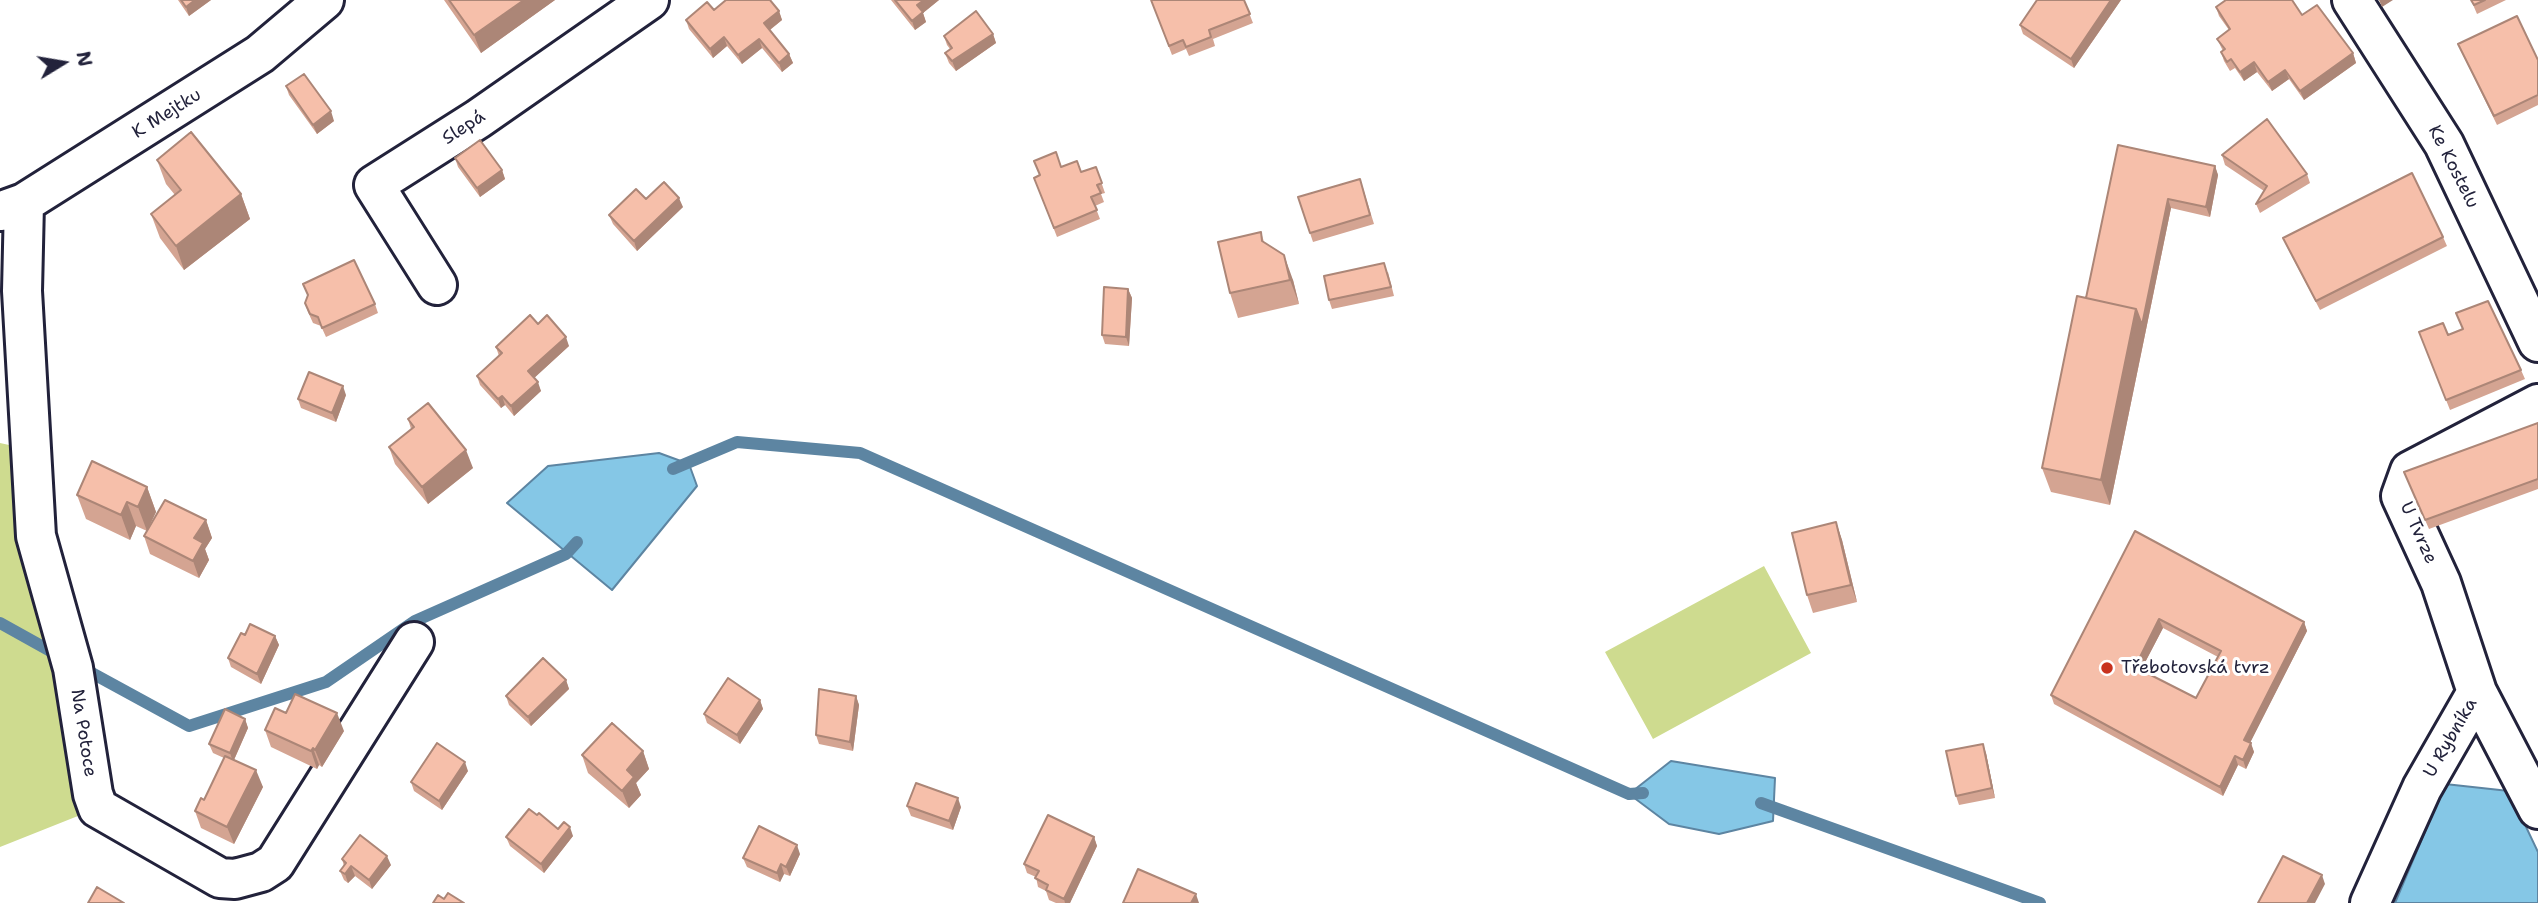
<!DOCTYPE html>
<html>
<head>
<meta charset="utf-8">
<style>
	body { margin:0 }
	#map { position:relative; width:2538px; height:903px; overflow:hidden; background:#fff; font-family:"Shantell Sans",sans-serif }
	canvas { display:block }
	.north { position:absolute; left:28px; top:28px; width:70px; height:70px; -webkit-text-stroke:5px #fff; paint-order:stroke; rotate:79deg; font-size:19px; font-weight:700; line-height:28px; text-align:center; color:#22223b }
	.north::after { content:''; display:block; margin:auto; width:24px; height:32px; background:#22223b; clip-path:polygon(50% 0,100% 100%,50% 72%,0 100%) }
</style>
</head>
<body>
<div id="map">
<canvas width="2538" height="903"></canvas>
<div class="north">N</div>
</div>
<script>
const g = document.querySelector('canvas').getContext('2d');
g.lineJoin = 'round';
function paint(path, color) {
  g.fillStyle = color;
  g.fill(path, 'evenodd');
}
function poly(rows) {
  const path = new Path2D();
  for (const r of rows) {
    path.moveTo(r[0], r[1]);
    for (let i = 2; i < r.length; i += 2) path.lineTo(r[i], r[i + 1]);
  }
  return path;
}
function stroke(path, color, width, dash) {
  g.strokeStyle = color;
  g.lineWidth = width;
  g.lineCap = dash ? 'butt' : 'round';
  g.setLineDash(dash || []);
  g.stroke(path);
}
function label(font, color, halo, rows, align = 'center') {
  g.font = font + ' "Shantell Sans",sans-serif';
  g.lineWidth = 6;
  g.setLineDash([]);
  g.textBaseline = 'middle';
  g.strokeStyle = halo;
  g.fillStyle = color;
  for (const [text, x, y, turn = 0] of rows) {
    g.save();
    g.translate(x, y);
    g.rotate((+turn || 0) * Math.PI / 180);
    g.textAlign = isNaN(turn) ? turn : align;
    if (halo) g.strokeText(text, 0, 0);
    g.fillText(text, 0, 0);
    g.restore();
  }
}
paint(poly([
	[0,443,23,448,98,808,0,847],
	[1764,566,1811,653,1653,739,1605,652]
]), '#cedb8f');
const water = poly([
	[659,453,689,464,697,486,612,590,507,503,548,466,659,453],
	[1671,761,1775,778,1773,821,1719,834,1669,824,1629,794,1671,761],
	[2445,784,2509,791,2538,852,2538,903,2395,903,2445,784]
]);
paint(water, '#85c7e6');
stroke(water, '#5d85a2', 2);
stroke(poly([
	[673,469,737,442,860,453,1629,794,1643,793],
	[0,623,63,658],
	[79,666,189,726,326,682,415,621,566,554,577,542],
	[1761,803,2040,903]
]), '#5d85a2', 12);
const minor = poly([
	[2352,0,2444,144,2538,342],
	[24,203,22,291,36,536,73,668,93,794,98,808,220,878,235,879,261,872,275,863,414,642],
	[2,211,24,203,260,54,324,0],
	[437,285,374,185,478,119,649,0],
	[2538,404,2410,471,2401,496,2441,583,2477,692,2538,809],
	[2370,903,2422,788,2477,692]
]);
stroke(minor, '#22223b', 44);
stroke(minor, '#fff', 38);
paint(poly([
	[178,0,211,0,189,16],
	[444,0,555,0,481,53],
	[891,0,939,0,923,13,926,22,915,30],
	[1151,0,1244,0,1253,23,1213,39,1215,46,1189,56,1186,49,1172,55],
	[2121,0,2074,68,2023,34,2020,25],
	[2471,0,2506,0,2477,14],
	[2216,7,2302,15,2353,53,2356,63,2304,100,2289,79,2272,91,2257,72,2244,81,2235,68,2230,71,2224,61,2221,52,2223,51,2217,39,2229,30,2219,16],
	[714,10,779,11,782,20,770,30,789,54,793,63,782,72,762,48,742,64,727,46,713,58,689,29,686,20],
	[993,34,996,43,956,71,949,63,945,53,950,49,947,45,944,36],
	[2458,44,2538,60,2538,105,2497,125,2462,53],
	[286,86,334,121,317,134,289,95],
	[2118,145,2215,166,2218,175,2210,217,2171,208,2110,505,2051,492,2042,468,2086,298],
	[2222,155,2307,174,2310,183,2260,213,2256,204,2264,191,2225,165],
	[455,158,502,170,505,179,480,197,458,167],
	[157,160,241,194,250,219,184,270,160,238,151,214,175,195,166,184],
	[1096,167,1105,193,1101,194,1104,202,1095,206,1100,219,1057,237,1034,178,1081,172],
	[1363,188,1374,224,1313,242,1310,233],
	[646,199,683,207,637,251,613,224,609,215],
	[1261,232,1264,242,1293,280,1299,304,1238,318,1230,293],
	[2443,237,2447,246,2320,310,2287,247,2283,238],
	[1388,272,1394,296,1332,309,1329,300],
	[303,284,375,304,378,313,326,337,321,326,313,323,308,312,305,303,308,296],
	[1128,289,1132,298,1129,346,1105,344,1102,335],
	[538,324,569,346,534,378,541,391,514,416,505,405,501,408,480,385,477,376,499,356,496,347],
	[2419,332,2448,335,2521,370,2525,379,2450,410],
	[346,395,336,422,301,408,298,399],
	[408,419,473,468,428,504,395,464,389,447,411,429],
	[2538,423,2538,489,2429,529,2404,472],
	[147,487,156,512,147,531,136,526,130,540,86,519,77,495],
	[206,520,212,538,205,549,209,560,199,578,150,554,144,536],
	[1836,522,1842,540,1857,602,1813,613,1807,595],
	[2135,531,2304,622,2307,631,2250,742,2254,752,2246,769,2238,765,2223,796,2054,704,2051,695],
	[2163,628,2218,657,2196,698,2141,670],
	[245,635,275,636,279,645,261,684,231,667,228,658],
	[566,680,569,689,531,726,509,705,506,696],
	[856,696,859,705,853,751,819,744,816,735],
	[760,700,763,709,740,744,707,723,704,714],
	[286,713,344,731,322,767,319,765,317,769,271,747,265,730],
	[245,719,248,728,234,760,263,787,234,844,201,828,195,811,204,800,224,758,213,753,209,744],
	[643,751,649,769,636,783,641,795,629,808,588,773,582,755],
	[1986,753,1995,798,1959,805,1956,796],
	[468,771,442,810,414,791,411,782],
	[907,806,961,807,953,830,911,816],
	[558,829,573,836,544,873,510,846,506,837],
	[1094,837,1097,846,1070,903,1056,903,1049,900,1046,891,1038,887,1036,877,1027,873,1024,864],
	[800,854,790,876,784,874,780,882,747,867,743,858],
	[342,859,391,865,372,889,355,876,348,883,344,880,340,871,344,866]
]), '#d4a492');
paint(poly([
	[195,0,211,0,189,16,186,7],
	[524,0,555,0,481,53,474,35],
	[924,0,939,0,923,13,926,22,915,30,912,21,917,5],
	[2111,0,2121,0,2074,68,2071,59],
	[2379,0,2393,0,2382,7],
	[779,11,782,20,767,32,764,23],
	[993,34,996,43,956,71,952,61],
	[724,37,727,46,713,58,710,49],
	[759,39,762,48,742,64,738,55],
	[2353,53,2356,63,2304,100,2300,91],
	[789,54,793,63,782,72,779,63],
	[2254,62,2257,72,2244,81,2240,72],
	[2285,70,2289,79,2272,91,2268,82],
	[331,111,334,121,317,134,313,125],
	[2215,166,2218,175,2210,217,2206,207],
	[502,170,505,179,480,197,477,188],
	[241,194,250,219,184,270,176,246],
	[679,198,683,207,637,251,634,241],
	[2168,199,2171,208,2110,505,2101,480,2136,309],
	[1284,255,1293,280,1299,304,1290,280],
	[1128,289,1132,298,1129,346,1126,337],
	[566,337,569,346,532,380,528,371],
	[538,382,541,391,514,416,511,406],
	[343,386,346,395,336,422,332,413],
	[502,396,505,405,501,408,498,399],
	[466,450,473,468,428,504,422,487],
	[147,487,156,512,147,531,138,507],
	[127,502,136,526,130,540,121,515],
	[206,520,212,538,205,549,209,560,199,578,193,561,194,538],
	[1836,522,1842,540,1857,602,1851,585],
	[2159,619,2163,628,2138,676,2135,667],
	[2304,622,2307,631,2247,749,2244,740],
	[275,636,279,645,261,684,257,674],
	[566,680,569,689,531,726,528,717],
	[856,696,859,705,853,751,850,742],
	[760,700,763,709,740,744,737,735],
	[337,713,344,731,322,767,315,750],
	[245,719,248,728,233,762,230,753],
	[2251,743,2254,752,2246,769,2243,760],
	[1983,744,1986,753,1995,798,1992,788],
	[313,748,319,765,317,769,311,751],
	[643,751,649,769,636,783,641,795,629,808,622,791,627,770],
	[2235,756,2238,765,2223,796,2220,787],
	[465,762,468,771,442,810,439,801],
	[256,770,263,787,234,844,227,827],
	[958,798,961,807,953,830,949,821],
	[570,827,573,836,544,873,541,864],
	[1094,837,1097,846,1070,903,1065,903,1064,899],
	[797,845,800,854,790,876,786,867],
	[387,856,391,865,372,889,369,880],
	[781,864,784,874,780,882,777,873],
	[351,866,355,876,348,883,345,874],
	[2322,875,2325,884,2315,903,2307,903],
	[1196,894,1199,903,1191,903]
]), '#ac8677');
const building = poly([
	[181,0,195,0,186,7,181,0],
	[449,0,524,0,474,35,449,0],
	[726,0,770,0,779,11,764,23,789,54,779,63,759,39,738,55,724,37,710,49,686,20,707,2,714,10,726,0],
	[895,0,924,0,917,5,923,12,912,21,895,0],
	[1151,0,1244,0,1250,14,1209,30,1211,37,1186,47,1183,40,1169,46,1151,0],
	[2037,0,2111,0,2071,59,2020,25,2037,0],
	[2226,0,2292,0,2302,15,2317,5,2353,53,2300,91,2285,70,2268,82,2254,62,2240,72,2231,59,2227,62,2221,52,2225,49,2217,39,2230,29,2216,7,2226,0],
	[2471,0,2485,0,2474,5,2471,0],
	[976,11,993,34,952,61,945,53,952,48,944,36,976,11],
	[2517,16,2538,60,2538,95,2494,116,2458,44,2517,16],
	[304,74,331,111,313,125,286,86,304,74],
	[2267,119,2307,174,2256,204,2267,186,2222,155,2267,119],
	[191,132,241,194,176,246,151,214,181,190,157,160,191,132],
	[480,140,502,170,477,188,455,158,480,140],
	[2118,145,2215,166,2206,207,2168,199,2142,325,2136,309,2086,298,2118,145],
	[1056,152,1061,167,1077,161,1081,172,1096,167,1102,183,1097,185,1101,193,1091,197,1097,210,1054,228,1034,178,1040,175,1034,161,1056,152],
	[2412,173,2443,237,2316,301,2283,238,2412,173],
	[1360,179,1370,215,1310,233,1298,197,1360,179],
	[664,182,679,198,634,241,609,215,636,189,646,199,664,182],
	[1261,232,1262,241,1284,255,1290,280,1230,293,1218,242,1261,232],
	[354,260,375,304,322,328,318,317,310,314,305,303,308,295,303,284,354,260],
	[1384,263,1391,287,1329,300,1324,276,1384,263],
	[1104,287,1128,289,1126,337,1102,335,1104,287],
	[2077,296,2136,309,2101,480,2042,468,2077,296],
	[2488,301,2521,370,2446,400,2419,332,2443,323,2448,335,2463,329,2456,313,2488,301],
	[530,315,538,324,547,315,566,337,528,371,538,382,511,406,502,396,498,399,477,376,502,353,496,347,530,315],
	[309,372,343,386,332,413,298,399,309,372],
	[428,403,466,450,422,487,389,447,414,427,408,419,428,403],
	[2538,423,2538,479,2425,520,2404,472,2538,423],
	[92,461,147,487,138,507,127,502,121,515,77,495,92,461],
	[165,500,206,520,194,538,203,543,193,561,144,536,165,500],
	[1836,522,1851,585,1807,595,1792,533,1836,522],
	[2135,531,2304,622,2244,740,2251,743,2243,760,2235,756,2220,787,2051,695,2135,531],
	[2159,619,2221,651,2196,698,2135,667,2159,619],
	[250,624,275,636,257,674,228,658,241,633,245,635,250,624],
	[543,658,566,680,528,717,506,696,543,658],
	[728,678,760,700,737,735,704,714,728,678],
	[819,689,856,696,850,742,816,735,819,689],
	[295,694,337,713,315,750,313,748,311,751,265,730,275,708,286,713,295,694],
	[225,709,245,719,230,753,209,744,225,709],
	[612,723,643,751,627,770,634,777,622,791,582,755,612,723],
	[437,743,465,762,439,801,411,782,437,743],
	[1983,744,1992,788,1956,796,1946,751,1983,744],
	[225,756,256,770,227,827,195,811,201,798,204,800,225,756],
	[916,783,958,798,949,821,907,806,916,783],
	[529,809,537,815,539,813,558,829,564,822,570,827,541,864,506,837,529,809],
	[1048,815,1094,837,1064,899,1046,890,1048,885,1035,878,1039,871,1024,864,1048,815],
	[759,826,797,845,786,867,781,864,777,873,743,858,759,826],
	[360,835,387,856,369,880,351,866,345,874,340,871,346,863,342,859,360,835],
	[2283,856,2322,875,2307,903,2258,903,2283,856],
	[1138,869,1196,894,1191,903,1123,903,1138,869],
	[97,887,124,903,88,903,97,887],
	[448,893,464,903,433,903,438,895,444,899,448,893]
]);
paint(building, '#f6bfaa');
stroke(building, '#ac8677', 2);
for (const [x, y, r, color] of [
	[2107,668,7,"#c8321e"]
]) {
  const dot = new Path2D();
  dot.arc(x, y, r, 0, 2 * Math.PI);
  g.fillStyle = color;
  g.fill(dot);
  stroke(dot, '#fff', 2.5);
}
label('18px', '#22223b', '#fff', [
	["K Mejtku",167,114,-32],
	["Slepá",464,128,-33],
	["Ke Kostelu",2453,167,63],
	["U Tvrze",2418,533,66],
	["Na Potoce",83,733,81],
	["U Rybníka",2451,738,-60]
]);
label('18px', '#22223b', '#fff', [
	["Třebotovská tvrz",2121,668]
], 'left');
</script>
</body>
</html>
